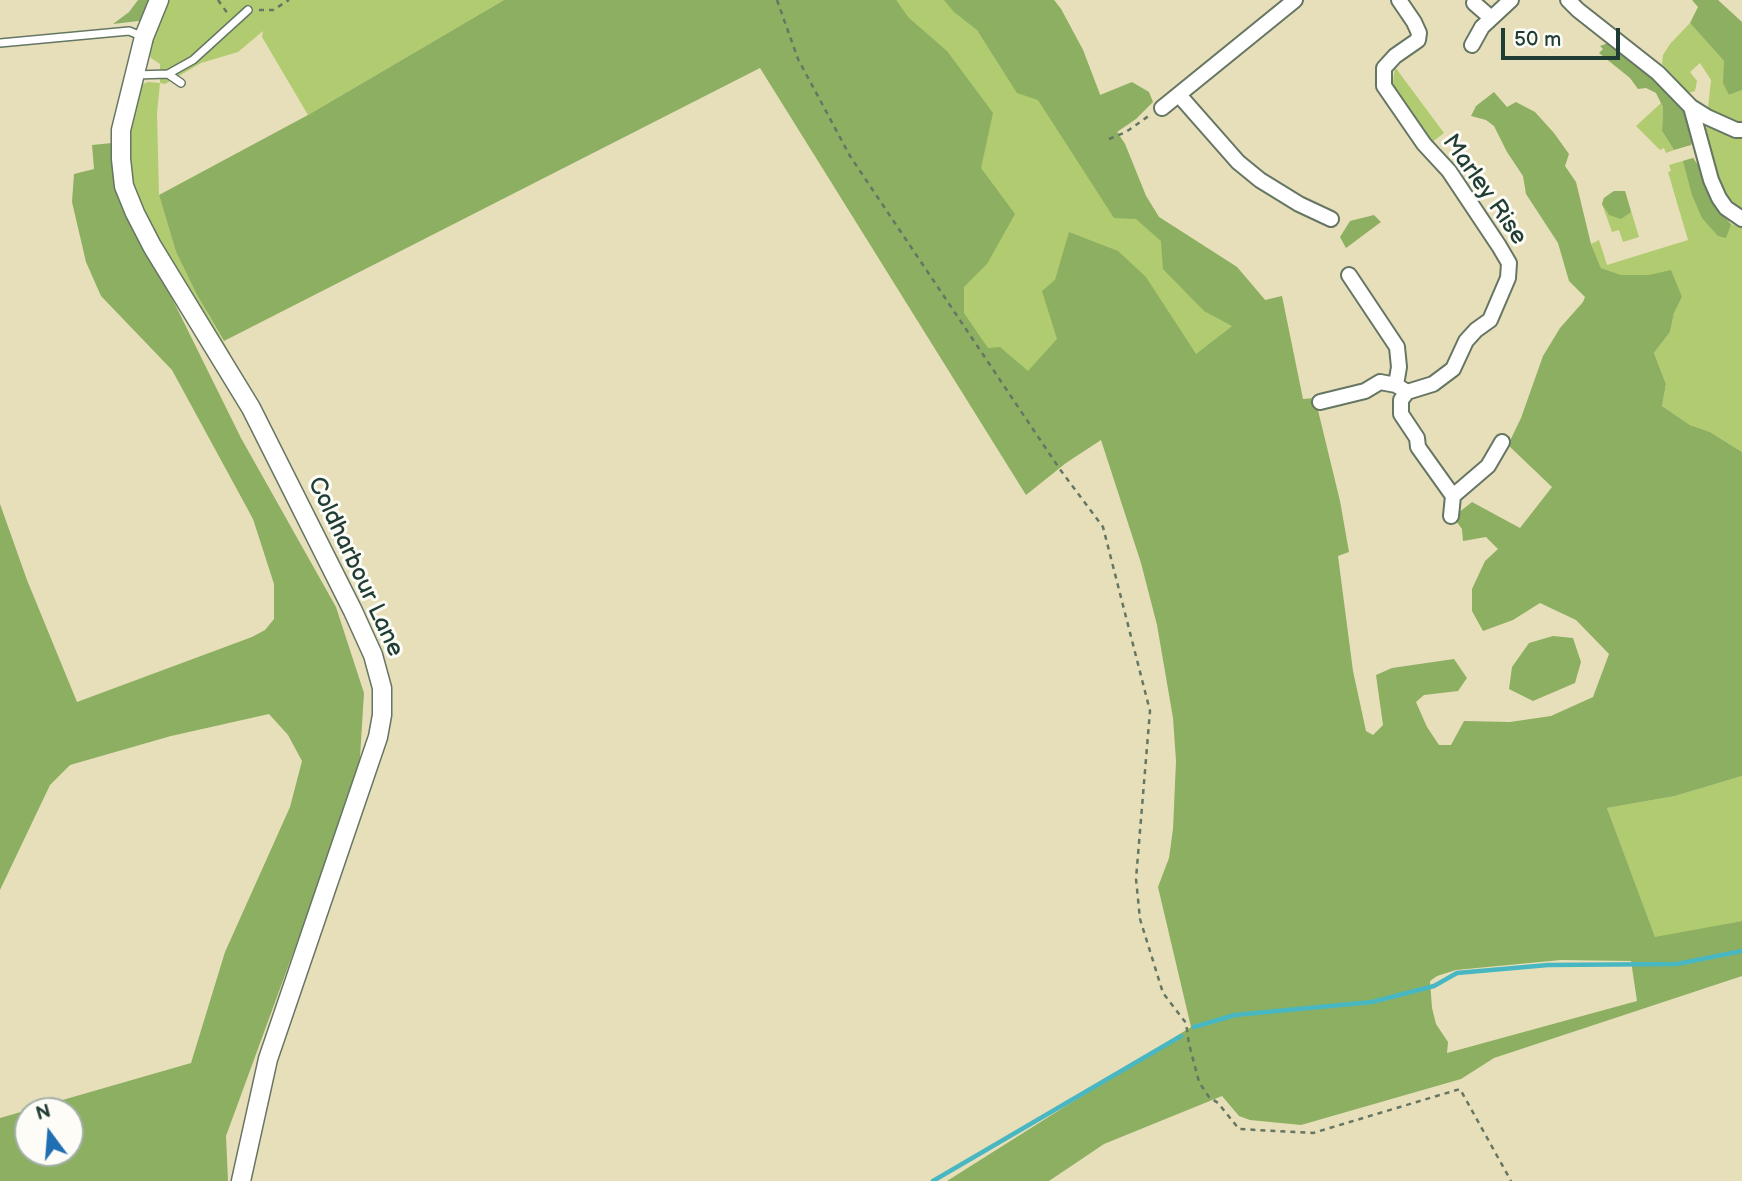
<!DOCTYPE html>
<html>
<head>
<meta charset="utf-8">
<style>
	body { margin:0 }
	#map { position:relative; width:1742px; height:1181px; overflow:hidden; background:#e7dfba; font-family:"Balsamiq Sans",sans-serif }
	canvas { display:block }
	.north { position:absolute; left:14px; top:1097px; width:70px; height:70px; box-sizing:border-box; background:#fdfcf7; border:2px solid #a4b0a9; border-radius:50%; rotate:344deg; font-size:19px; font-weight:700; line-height:28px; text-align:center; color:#1f3d34 }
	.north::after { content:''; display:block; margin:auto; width:24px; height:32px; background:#1f6fb2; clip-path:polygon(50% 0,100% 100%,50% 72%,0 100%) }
	.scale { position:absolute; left:1501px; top:28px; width:119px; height:32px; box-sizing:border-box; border:4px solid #1f3d34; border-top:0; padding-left:9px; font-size:21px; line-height:24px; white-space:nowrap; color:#1f3d34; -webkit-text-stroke:5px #fdfcf7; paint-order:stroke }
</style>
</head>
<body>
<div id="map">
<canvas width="1742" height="1181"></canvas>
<div class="north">N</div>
<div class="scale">50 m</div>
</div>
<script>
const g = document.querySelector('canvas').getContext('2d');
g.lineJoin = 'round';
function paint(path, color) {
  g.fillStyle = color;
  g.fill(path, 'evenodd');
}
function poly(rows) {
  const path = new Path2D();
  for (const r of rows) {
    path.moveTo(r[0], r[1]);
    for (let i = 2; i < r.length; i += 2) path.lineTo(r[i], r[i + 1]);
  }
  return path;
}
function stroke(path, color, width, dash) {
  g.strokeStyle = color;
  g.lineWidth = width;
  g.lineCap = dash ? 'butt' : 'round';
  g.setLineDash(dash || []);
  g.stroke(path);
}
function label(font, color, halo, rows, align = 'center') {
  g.font = font + ' "Balsamiq Sans",sans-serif';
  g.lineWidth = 6;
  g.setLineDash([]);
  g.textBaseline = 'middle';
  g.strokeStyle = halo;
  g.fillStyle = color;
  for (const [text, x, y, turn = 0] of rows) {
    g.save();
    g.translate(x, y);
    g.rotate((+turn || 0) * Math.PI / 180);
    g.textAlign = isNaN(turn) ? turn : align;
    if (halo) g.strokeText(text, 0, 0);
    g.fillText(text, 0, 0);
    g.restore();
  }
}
paint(poly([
	[165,0,504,0,308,115,262,37,263,31,238,52,201,63,165,84,160,83,157,113,159,195,176,252,197,295,231,355,224,352,144,215,131,178,129,141,135,93,141,85,148,82,160,83,160,64,151,58,148,48],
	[782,0,1054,0,1061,9,1083,50,1111,122,1125,144,1146,196,1159,217,1237,267,1265,300,1151,390,1066,463,855,155],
	[1690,23,1724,61,1724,83,1729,95,1742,90,1742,123,1708,108,1711,80,1700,63,1690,72,1697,81,1695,91,1689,93,1662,64,1663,55,1670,44],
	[1395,67,1444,133,1431,143,1398,97,1393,82],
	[1661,103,1663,107,1662,131,1674,150,1666,153,1664,148,1660,150,1636,126],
	[1708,125,1742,135,1742,211,1729,198,1720,180,1704,132],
	[1693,158,1698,165,1704,186,1719,212,1731,224,1742,228,1742,452,1710,432,1690,425,1662,406,1666,384,1654,353,1670,332,1674,313,1682,297,1649,275,1620,275,1601,268,1591,244,1599,240,1607,265,1688,240,1668,172,1671,171,1669,165],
	[1614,191,1625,191,1639,237,1623,242,1619,230,1612,232,1602,204,1604,198],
	[1742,776,1742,921,1655,938,1607,808,1675,796]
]), '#b1cb70');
paint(poly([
	[138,0,154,0,147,20,113,24,129,12],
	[504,0,896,0,909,18,947,51,993,113,981,168,1015,214,987,264,964,287,964,313,988,348,1000,347,1028,371,1057,339,1042,291,1055,280,1069,232,1118,251,1146,277,1196,354,1232,326,1204,311,1163,269,1161,241,1136,219,1114,218,1038,100,1017,93,977,30,954,12,944,0,1054,0,1061,9,1083,50,1100,95,1132,82,1149,92,1153,102,1136,119,1117,132,1125,144,1146,196,1159,217,1237,267,1265,300,1282,296,1303,399,1315,398,1340,501,1349,552,1338,556,1353,671,1366,731,1373,735,1383,725,1376,675,1392,668,1454,659,1467,678,1458,691,1424,695,1416,702,1427,727,1439,745,1451,745,1464,721,1510,722,1551,716,1593,697,1609,654,1576,620,1540,603,1513,620,1483,631,1472,611,1472,589,1485,561,1498,549,1486,537,1463,541,1462,529,1453,517,1472,502,1520,528,1552,487,1508,445,1521,418,1543,356,1560,328,1583,302,1585,297,1569,281,1558,243,1526,194,1523,176,1507,152,1494,126,1486,120,1471,116,1476,106,1494,92,1507,107,1516,102,1535,112,1554,133,1569,154,1565,166,1576,182,1591,244,1601,268,1621,275,1649,275,1671,270,1682,297,1674,313,1670,332,1654,353,1666,384,1662,406,1690,425,1710,432,1742,452,1742,776,1675,796,1607,808,1655,937,1742,921,1742,976,1494,1058,1461,1079,1301,1125,1250,1120,1239,1116,1222,1096,1104,1144,1049,1181,947,1181,1191,1027,1158,887,1169,858,1173,829,1176,761,1173,718,1157,625,1141,563,1101,440,1066,463,1026,495,760,68,224,341,197,295,176,252,159,195,308,115],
	[1561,960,1631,961,1637,1001,1447,1053,1448,1042,1436,1024,1432,1008,1430,981,1437,976,1456,970],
	[1692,0,1718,0,1742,22,1742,90,1729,95,1723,83,1724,61,1690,23,1698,7],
	[1608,43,1646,69,1685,109,1694,139,1691,145,1674,150,1662,131,1663,107,1656,93,1646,88,1638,89,1630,78,1599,53,1603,49,1600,46],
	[112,143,115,166,160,274,241,438,336,607,364,693,359,773,226,1136,228,1181,0,1181,0,1118,191,1063,225,952,290,807,302,761,288,735,269,714,171,736,70,765,50,785,0,890,0,504,27,580,77,702,252,637,265,630,274,619,274,584,253,519,172,370,101,296,86,262,72,202,74,174,94,169,92,145],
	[28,1111,70,1111,70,1153,28,1153],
	[1693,158,1698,165,1704,186,1719,212,1731,224,1726,238,1718,236,1702,218,1692,195,1683,161],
	[1614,191,1625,191,1631,212,1621,219,1609,215,1602,204,1604,198],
	[1374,215,1381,222,1346,248,1340,237,1350,221],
	[1553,636,1573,638,1581,662,1575,683,1533,701,1509,689,1512,667,1529,643]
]), '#8caf62');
stroke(poly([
	[1194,1027,1235,1015,1372,1002,1434,986,1457,973,1548,965,1677,964,1742,951],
	[933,1181,1181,1036]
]), '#49b7c2', 4.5);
const service = poly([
	[0,43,129,31,144,37],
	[168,74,181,83],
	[135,75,168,74,193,60,248,10]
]);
const minor = poly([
	[1568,0,1578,10,1658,73,1691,107,1707,117,1736,130,1742,130],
	[1474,3,1490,17],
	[1472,45,1482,27,1511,0],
	[1179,95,1238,162,1260,180,1299,204,1331,219],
	[1691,107,1711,180,1719,198,1726,208,1742,219],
	[1162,108,1295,0],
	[1349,275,1397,347,1399,367,1396,385,1407,392,1433,384,1453,369,1466,341,1476,330,1490,320,1508,278,1509,263,1499,246,1449,171,1424,144,1384,86,1384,68,1395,56,1418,40,1419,33,1414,22,1399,0],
	[1407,392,1401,400,1401,414,1417,438,1418,447,1453,496,1451,516],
	[1320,402,1365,391,1380,382,1396,385],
	[1453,496,1488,466,1502,442]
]);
const tertiary = poly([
	[159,0,144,37,121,130,121,159,124,186,135,213,152,246,251,408,353,611,373,655,382,688,382,715,378,737,268,1059,241,1181]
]);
stroke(service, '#657663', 10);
stroke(minor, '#657663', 18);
stroke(tertiary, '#657663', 21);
stroke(poly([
	[218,0,228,14],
	[777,0,798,59,850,156,1059,468,1103,527,1150,711,1136,879,1140,919,1163,993,1186,1023,1189,1044,1199,1082,1209,1097,1218,1103,1239,1129,1313,1133,1460,1089,1511,1181],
	[259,10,273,10,289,0],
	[1109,139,1126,132,1150,115]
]), '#657663', 2.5, [5, 5]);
stroke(service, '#fff', 7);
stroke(minor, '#fff', 14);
stroke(tertiary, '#fff', 18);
label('24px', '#1f3d34', '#fdfcf7', [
	["Marley Rise",1484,190,55],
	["Coldharbour Lane",355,567,65]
]);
</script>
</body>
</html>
